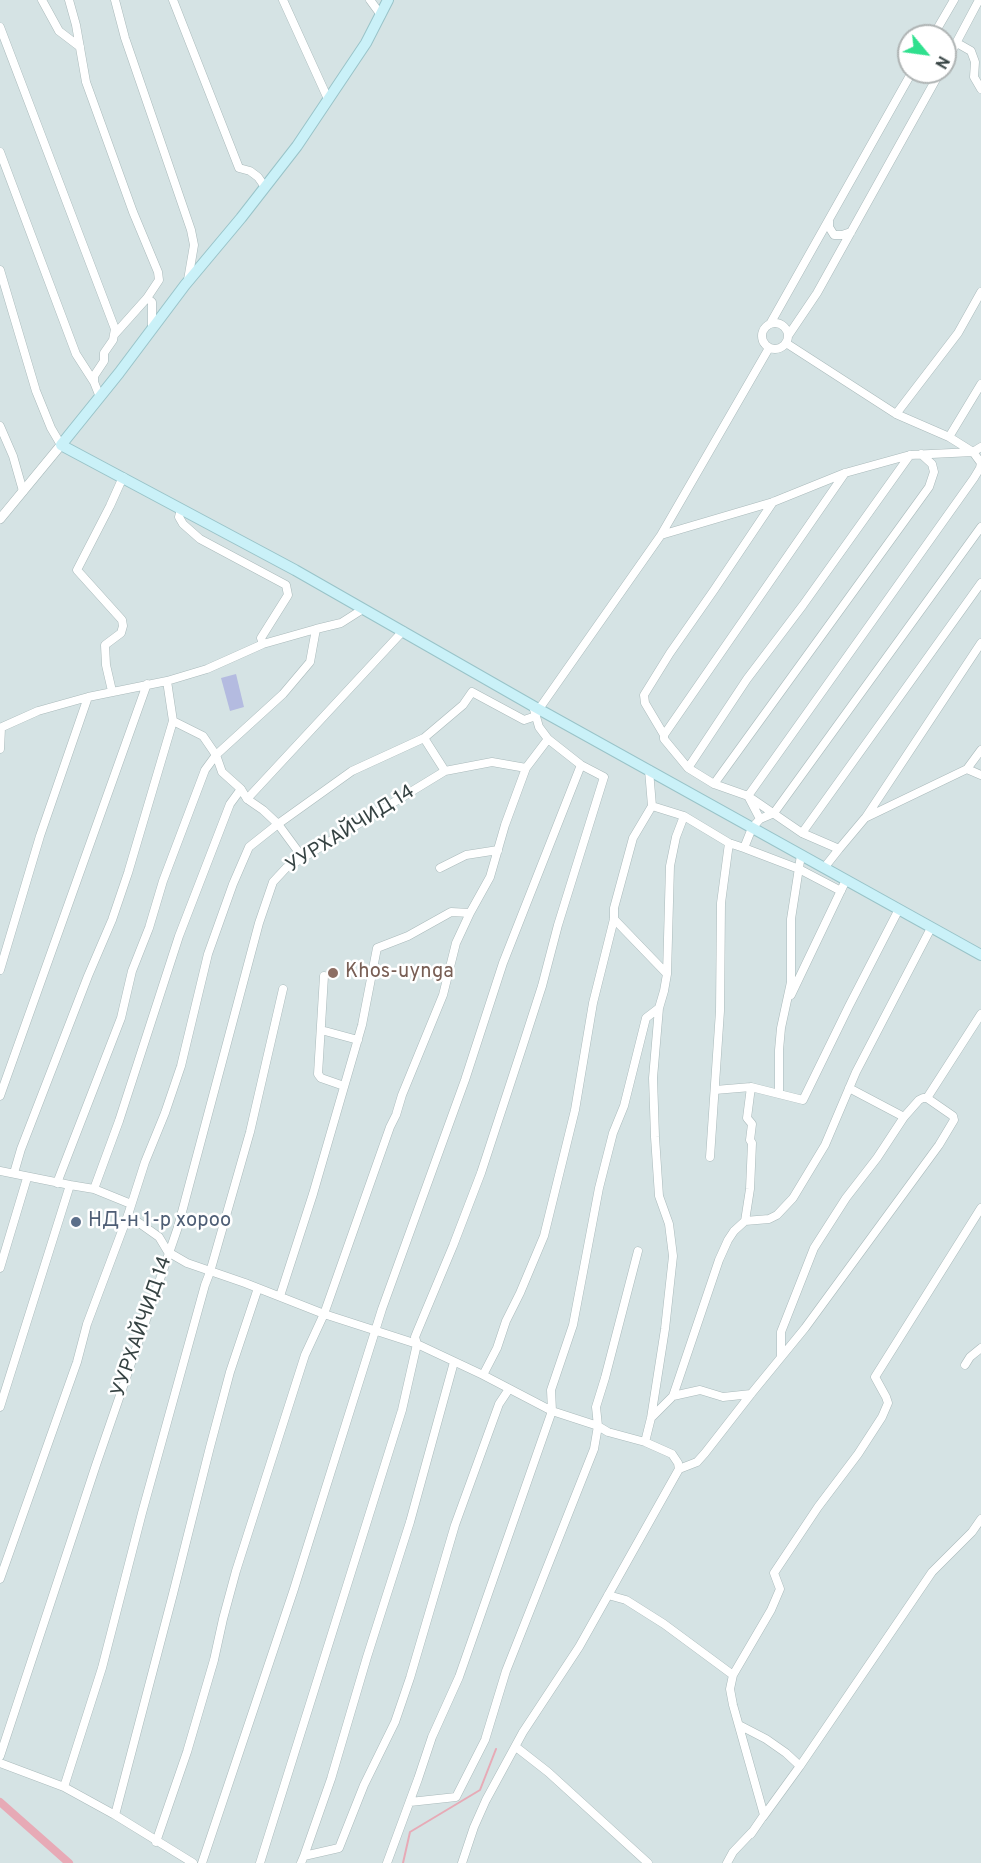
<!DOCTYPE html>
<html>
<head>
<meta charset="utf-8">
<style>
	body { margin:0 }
	#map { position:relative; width:981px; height:1863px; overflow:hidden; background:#e6f0f1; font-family:Overpass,sans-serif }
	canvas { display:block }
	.north { position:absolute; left:897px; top:24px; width:60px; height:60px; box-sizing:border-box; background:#fff; border:2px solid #afb4b4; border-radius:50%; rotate:119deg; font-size:16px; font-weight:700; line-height:24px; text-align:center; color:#364343 }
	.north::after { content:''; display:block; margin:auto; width:21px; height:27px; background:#2fe08e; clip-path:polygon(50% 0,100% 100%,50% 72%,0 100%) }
</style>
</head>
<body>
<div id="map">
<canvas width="981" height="1863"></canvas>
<div class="north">N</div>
</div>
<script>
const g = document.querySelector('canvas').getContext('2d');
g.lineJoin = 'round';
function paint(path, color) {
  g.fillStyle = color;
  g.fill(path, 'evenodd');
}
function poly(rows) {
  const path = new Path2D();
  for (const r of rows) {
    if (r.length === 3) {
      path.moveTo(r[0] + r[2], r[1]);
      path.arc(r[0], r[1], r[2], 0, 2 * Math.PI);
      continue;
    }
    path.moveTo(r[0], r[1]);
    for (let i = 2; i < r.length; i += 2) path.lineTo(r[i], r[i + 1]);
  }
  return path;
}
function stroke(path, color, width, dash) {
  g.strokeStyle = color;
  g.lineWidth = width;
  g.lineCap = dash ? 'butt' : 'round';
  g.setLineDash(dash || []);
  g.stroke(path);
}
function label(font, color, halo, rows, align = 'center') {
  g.font = font + ' Overpass,sans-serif';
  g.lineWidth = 5;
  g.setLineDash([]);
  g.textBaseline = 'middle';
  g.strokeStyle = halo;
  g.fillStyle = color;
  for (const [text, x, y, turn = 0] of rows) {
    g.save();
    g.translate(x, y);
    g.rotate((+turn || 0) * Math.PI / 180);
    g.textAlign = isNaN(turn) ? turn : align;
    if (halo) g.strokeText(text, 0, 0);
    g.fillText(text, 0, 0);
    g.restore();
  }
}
paint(poly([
	[0,0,981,0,981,1863,0,1863],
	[909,36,945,36,945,72,909,72]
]), '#d5e3e4');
paint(poly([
	[236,674,244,707,230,711,221,678]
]), '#b4bbe0');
stroke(poly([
	[403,1863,410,1832,480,1790,496,1749]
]), '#e7aab6', 2);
stroke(poly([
	[0,1802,69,1863]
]), '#e7aab6', 8);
const minor = poly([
	[42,0,59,31,80,47],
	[69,0,76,25,86,82,133,212,158,272,159,280,147,298,152,302,152,329],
	[115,0,125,38,191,230,194,245,188,280],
	[173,0,239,168,250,171,258,177,265,187],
	[283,0,328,99],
	[370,0,381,15],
	[0,27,115,329,113,340,104,353,104,361,94,376,94,381],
	[933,36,954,0],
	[957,43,971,51,975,62,974,77,981,89],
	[945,64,979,0],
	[0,152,76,354,94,382,100,397],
	[829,221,829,227,834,235,842,235,851,232],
	[0,270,36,391,51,428,61,445],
	[775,336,13],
	[770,324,912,72],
	[114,335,147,298],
	[788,336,817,293,940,72],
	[786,343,896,414,949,437,973,452,981,447],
	[896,414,958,333,981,292],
	[0,426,13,456,23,491],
	[949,437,981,384],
	[845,473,664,735,664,739,688,768,714,784,748,796,802,833,839,849,865,818,967,769,981,775],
	[181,509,179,517,183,524,200,539,286,585,288,595,261,638,263,644],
	[661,535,769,348],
	[167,681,207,669,263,644,316,629],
	[112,691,106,665,105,645,121,633,123,626,122,620,77,570,110,506,123,477],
	[539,709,661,535,773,502,845,473,910,455,973,452,981,463,980,468,974,478,748,796,760,819],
	[0,728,38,711,88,697,167,681,173,721,203,736,216,755,222,772,241,789,247,799,263,810,278,824,352,771,424,738,445,771,492,762,526,768,548,739],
	[664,735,645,703,644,695,670,653,714,590,773,502],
	[424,738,463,705,472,692,524,720,536,716],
	[0,749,1,728],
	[688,768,747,679,803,605,910,455],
	[967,769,981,750],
	[714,784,929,487,934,472,932,464,921,454],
	[247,799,403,631],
	[652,806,684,816,729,843,744,848,752,828,760,819,774,813,981,527],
	[866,817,981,643],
	[802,833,981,583],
	[744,848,799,869,841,891],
	[440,868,466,855,498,850],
	[824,868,839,849],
	[0,970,40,836,88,697],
	[667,974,670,866,676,837,684,816],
	[324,976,318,1074,321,1078,344,1086],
	[791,995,846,880],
	[321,1030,358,1040],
	[849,1088,904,1117],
	[715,1090,751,1087,803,1100,849,1006,899,909],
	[779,1094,779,1050,781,1028,791,982,791,919,801,855],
	[0,1096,147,684],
	[927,1098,981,1014],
	[710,1157,720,1011,721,903,729,843],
	[0,1171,70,1185,0,1407],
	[14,1173,21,1149,88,976,112,920,128,873,173,721],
	[57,1183,121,1018,132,971,149,928,163,881,205,770,216,755,283,694,310,662,316,629,341,623,363,609],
	[70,1185,94,1189,131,1204],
	[94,1189,119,1121,179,936,230,804,241,789],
	[128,1215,159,1237,168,1252,187,1263,245,1283,324,1314,417,1344,483,1375,552,1411,598,1426,608,1432,645,1442],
	[745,1221,750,1189,752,1143,750,1140,752,1124,747,1118,751,1087],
	[0,1268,27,1178],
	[280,1296,313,1194,362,1025,377,948,408,936,451,912,470,913,490,877,505,825,526,768],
	[965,1365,970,1357,981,1348],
	[483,1375,497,1348,506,1321,520,1293,544,1236,575,1110,593,1003,614,919,614,908,633,838,652,806,649,770],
	[673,1396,700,1390,723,1397,751,1394],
	[652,1417,673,1396,719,1260,728,1240,734,1231,745,1221,769,1219,777,1215,793,1198,825,1145,856,1072,931,928],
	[679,1469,697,1462,705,1453,751,1394,805,1328,939,1145,954,1120,953,1116,927,1098,923,1098,919,1100,904,1117,877,1158,846,1198,814,1248,781,1332,781,1356],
	[0,1579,77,1362,87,1324,128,1215,145,1162,165,1113,181,1066,208,954,233,884,249,847,278,824,303,858],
	[608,1595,626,1600,664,1624,733,1675],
	[739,1725,766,1739,786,1753,800,1766],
	[516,1747,548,1772,648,1863],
	[0,1756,96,1465,178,1227,259,923,273,882,286,868,445,771],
	[0,1763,64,1787,115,1815,193,1863],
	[64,1787,102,1668,142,1513,205,1285,210,1272,250,1132,283,989],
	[410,1802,456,1797,485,1740,506,1671,594,1449,598,1426,596,1407,605,1378,638,1251],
	[115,1815,173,1594,210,1447,230,1372,258,1288],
	[763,1817,800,1766,932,1572,972,1532,981,1519],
	[751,1834,764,1815,733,1705,730,1689,733,1675,771,1610,780,1589,774,1573,818,1507,858,1454,882,1417,888,1403,886,1397,875,1377,981,1208],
	[156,1842,187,1752,214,1660,223,1619,236,1571,305,1355,324,1314,390,1127,396,1115,402,1095,443,995,456,943,470,913],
	[304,1856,331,1779,367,1657,410,1522,454,1362],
	[202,1863,294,1589,382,1309,465,1080,503,963,581,765],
	[260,1863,402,1410,417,1344,415,1337,417,1332,453,1246,481,1173,522,1048,542,986,558,925,604,777,581,765,548,739,539,727,533,706],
	[301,1863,304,1856,339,1848,364,1785,395,1722,410,1678,455,1525,499,1404,509,1389],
	[387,1863,418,1779,432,1737,459,1677,552,1411,551,1390,573,1325,599,1188,613,1133,624,1106,646,1018,659,1008,664,991,667,974,614,919],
	[462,1863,474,1827,486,1800,523,1732,579,1647,679,1469,678,1463,672,1454,645,1442,651,1418,665,1329,673,1256,669,1224,659,1196,655,1137,653,1078,659,1008],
	[727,1863,733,1852,752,1832]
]);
const tertiary = poly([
	[0,519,61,445]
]);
const secondary = poly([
	[388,0,366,43,297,146,241,218,185,285,119,373,61,445,295,570,533,706,981,955]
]);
stroke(minor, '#aababb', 9);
stroke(tertiary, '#aababb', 10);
stroke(secondary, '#99c3c8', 12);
stroke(minor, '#fff', 8);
stroke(tertiary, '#fff', 9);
stroke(secondary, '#caf1f8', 10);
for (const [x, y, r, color] of [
	[333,973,6,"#8d6e63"],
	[76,1222,6,"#5c6f8a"]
]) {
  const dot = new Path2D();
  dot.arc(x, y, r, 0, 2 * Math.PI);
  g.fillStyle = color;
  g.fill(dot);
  stroke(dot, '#fff', 2);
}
label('20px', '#364343', '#fff', [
	["УУРХАЙЧИД 14",351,830,-32],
	["УУРХАЙЧИД 14",143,1327,-71]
]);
label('20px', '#785e54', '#fff', [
	["Khos-uynga",345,973]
], 'left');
label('20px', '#4e5e75', '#fff', [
	["НД-н 1-р хороо",88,1222]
], 'left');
</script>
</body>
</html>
